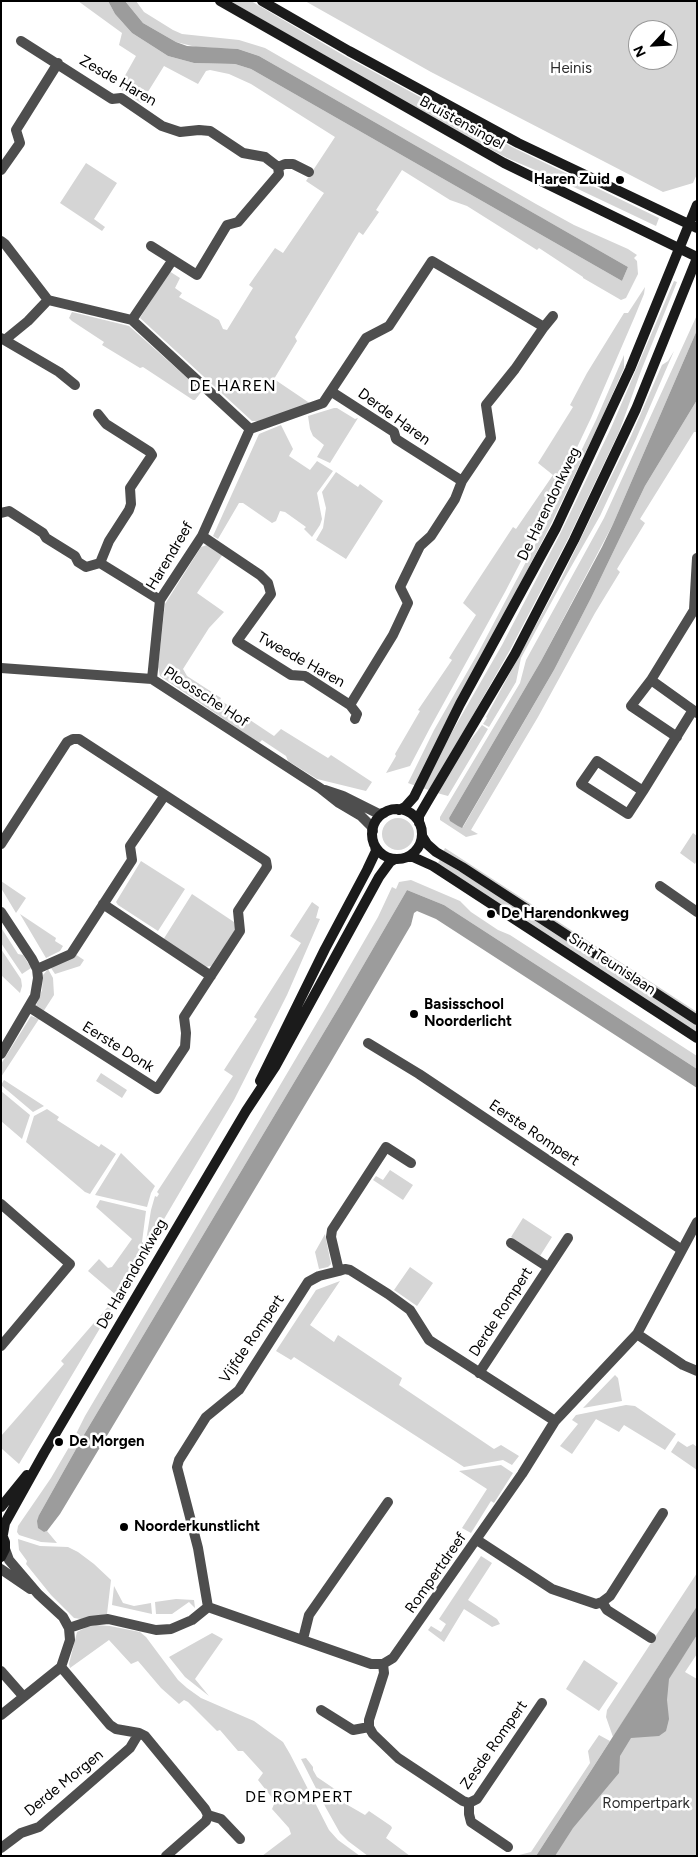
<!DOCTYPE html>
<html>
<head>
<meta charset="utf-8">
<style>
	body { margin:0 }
	#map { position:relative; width:698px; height:1857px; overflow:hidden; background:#fff; font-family:Figtree,sans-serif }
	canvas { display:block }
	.frame { position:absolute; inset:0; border:2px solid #000; pointer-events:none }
	.north { position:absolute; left:628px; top:20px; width:50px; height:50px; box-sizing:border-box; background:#fff; border:1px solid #999; border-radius:50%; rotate:245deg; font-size:14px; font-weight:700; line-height:20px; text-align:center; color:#000 }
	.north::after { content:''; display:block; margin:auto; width:18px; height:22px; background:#000; clip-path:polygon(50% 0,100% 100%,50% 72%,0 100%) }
</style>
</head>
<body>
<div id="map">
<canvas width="698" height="1857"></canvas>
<div class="frame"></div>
<div class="north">N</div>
</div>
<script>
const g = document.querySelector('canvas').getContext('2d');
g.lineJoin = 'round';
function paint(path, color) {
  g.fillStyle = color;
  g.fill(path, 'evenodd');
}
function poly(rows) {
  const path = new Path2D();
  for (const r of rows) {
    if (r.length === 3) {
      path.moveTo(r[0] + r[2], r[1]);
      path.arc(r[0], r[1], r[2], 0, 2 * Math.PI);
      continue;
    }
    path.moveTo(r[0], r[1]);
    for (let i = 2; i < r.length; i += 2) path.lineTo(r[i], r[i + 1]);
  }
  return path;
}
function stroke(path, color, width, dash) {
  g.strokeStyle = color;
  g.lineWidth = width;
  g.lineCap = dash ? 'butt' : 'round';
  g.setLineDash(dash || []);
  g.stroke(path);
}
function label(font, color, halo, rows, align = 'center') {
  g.font = font + ' Figtree,sans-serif';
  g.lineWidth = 5;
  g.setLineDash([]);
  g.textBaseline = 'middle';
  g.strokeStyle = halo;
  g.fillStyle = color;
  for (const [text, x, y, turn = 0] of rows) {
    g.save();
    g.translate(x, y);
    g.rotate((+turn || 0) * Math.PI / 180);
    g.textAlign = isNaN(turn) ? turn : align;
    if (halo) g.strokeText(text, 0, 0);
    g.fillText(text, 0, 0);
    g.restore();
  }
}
paint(poly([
	[78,1,108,1,115,14,132,33,168,56,194,63,235,64,251,69,622,281,628,267,259,56,238,49,196,47,176,42,143,23,125,1,136,1,144,12,173,30,182,34,239,40,265,48,536,204,574,225,628,249,637,255,634,258,637,261,638,274,626,298,621,300,583,278,583,277,539,248,537,250,467,206,450,200,402,170,376,210,379,212,363,235,359,232,295,337,297,341,274,379,311,404,258,421,252,421,140,318,169,271,180,278,175,288,182,293,179,297,219,320,223,329,227,330,253,288,249,285,275,248,283,253,324,193,306,181,335,137,251,84,229,74,210,70,206,71,198,84,164,66,141,103,118,88,136,56,119,45,122,33],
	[230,1,251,1,343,55,512,147,659,218,656,226,561,181,507,158,452,129],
	[305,1,697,1,697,174,693,183,663,192,431,72],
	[638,30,668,30,668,60,638,60],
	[86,163,117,183,94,219,105,227,102,231,60,203],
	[674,281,677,282,641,371,619,432,569,537,510,650,469,722,429,790,422,788,437,758,502,645,561,532,611,428],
	[645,287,644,294,635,316,591,418,542,521,505,592,430,728,410,766,386,773,396,756,395,754,420,711,418,710,452,660,449,658,476,615,463,603,513,527,516,529,553,475,538,463,573,407,570,405,587,373,624,313,628,313],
	[72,312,129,326,202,391,195,400,193,400,143,367,140,368,102,345,104,342,72,321,69,318],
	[697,315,697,330,613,524,541,661,449,818,451,821,463,827,554,670,591,598,645,486,697,400,697,432,694,432,640,519,645,523,617,569,620,572,595,613,538,717,471,830,478,834,466,837,440,820,440,817,520,683,526,660,604,518],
	[674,351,636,439,600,516,563,581,521,658,516,682,489,727,483,724,487,718,486,717,561,579,631,436,662,365,668,361],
	[624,355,624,368,600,422,550,526,416,786,408,783,434,730,478,653,546,524,596,420],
	[334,408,337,408,355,419,358,418,330,463,317,457,324,445,313,436,310,429,308,416],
	[281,425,293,449,289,456,310,470,317,461,333,471,317,493,322,519,320,525,312,537,304,529,306,527,285,512,280,511,276,521,272,523,243,503,239,503,218,539,213,536,259,434],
	[336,472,358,487,360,484,383,501,346,559,316,540,323,528,326,508,322,492],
	[207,545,223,554,197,593,224,612,209,628,183,669,187,676,221,698,220,700,274,736,281,729,328,758,331,755,372,782,366,791,317,779,288,761,286,756,262,740,259,743,160,676,158,667,165,604,201,547],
	[482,725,488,729,448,796,437,793,454,762],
	[398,834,16],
	[693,833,697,836,697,860,695,864,680,853],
	[445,848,697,1012,697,1016,443,852],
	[440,859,697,1023,697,1034,437,865],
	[141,861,185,889,158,931,118,905,116,902],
	[411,880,460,901,471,912,498,930,510,935,697,1056,697,1069,444,905,407,890,342,1002,85,1433,39,1515,44,1532,47,1531,57,1543,41,1542,19,1535,17,1532,18,1526,51,1478,72,1442,85,1416,325,1009,378,917,392,887,396,889,399,882],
	[1,881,26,898,16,913,1,888],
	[192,894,234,922,236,929,211,966,205,967,163,940],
	[312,902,319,907,316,918,320,919,287,995,234,1100,150,1243,146,1241,151,1210,155,1196,157,1197,159,1194,157,1192,233,1076,224,1070,257,1019,254,1017,301,943,290,936],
	[20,914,56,938,55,941,63,946,60,951,46,958],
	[1,924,2,929,18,954,23,955,31,968,22,974,1,943],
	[1,949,21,979,22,986,20,993,1,975],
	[75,954,84,960,80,966,55,974,51,968],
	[48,969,53,978,54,995,43,1012,36,1006,42,990,43,975],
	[31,1016,39,1019,1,1077,1,1064],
	[101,1073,127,1090,122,1098,96,1081],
	[4,1080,44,1106,33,1112,1,1085],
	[1,1091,30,1115,22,1139,1,1121],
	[47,1109,59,1117,57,1120,99,1147,101,1144,116,1154,90,1194,85,1192,26,1142,34,1116],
	[121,1153,155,1186,151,1193,147,1207,95,1195],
	[390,1170,413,1185,403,1200,373,1180,376,1176,383,1180],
	[100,1200,146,1211,142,1242,146,1245,116,1295,88,1271,99,1259,108,1268,112,1267,132,1239,96,1207],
	[523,1218,552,1237,540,1256,511,1237],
	[325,1234,331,1264,328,1267,319,1269,315,1252],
	[410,1267,433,1283,417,1306,394,1290],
	[340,1281,310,1325,334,1342,338,1335,402,1378,399,1385,494,1449,501,1445,519,1456,512,1465,503,1460,464,1467,294,1357,291,1360,276,1351,316,1290],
	[112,1302,115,1303,19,1464,1,1448,1,1436,64,1364,61,1361],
	[615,1375,618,1378,622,1401,583,1408],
	[626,1405,635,1406,676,1434,665,1450,624,1425,619,1432,596,1419,572,1454,560,1446,578,1424,572,1420,576,1415],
	[678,1441,687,1447,693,1444,697,1447,697,1470,671,1452],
	[501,1465,513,1473,494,1503,491,1501,471,1533,462,1528,487,1489,459,1471],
	[18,1539,40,1546,68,1547,78,1552,94,1564,111,1580,107,1614,81,1619,74,1618,51,1595,26,1564,27,1561,19,1550],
	[481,1556,492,1563,468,1600,497,1619,500,1624,492,1627,464,1609,444,1642,428,1630,431,1626,441,1632,446,1624,439,1619],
	[697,1573,697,1606,613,1737,606,1717,607,1710],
	[114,1586,123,1603,134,1606,151,1603,152,1614,112,1605],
	[176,1599,194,1600,195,1608,189,1602,172,1614,156,1614,155,1602],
	[96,1625,110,1626,140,1632,146,1637,178,1680,187,1688,201,1698,254,1721,276,1737,283,1742,290,1754,329,1830,338,1840,360,1856,262,1856,291,1834,289,1828,272,1809,275,1802,273,1799,258,1780,263,1773,243,1751,238,1751,220,1730,217,1731,188,1702,184,1700,179,1704,161,1688,138,1661,131,1664,109,1640,70,1668,69,1664,77,1632,87,1627],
	[212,1633,223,1639,195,1679,209,1696,185,1677,169,1657],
	[697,1635,697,1654,685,1672,697,1679,697,1856,552,1856],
	[584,1660,618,1683,599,1711,566,1689],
	[599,1735,610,1741,536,1856,515,1856,531,1852,590,1763,588,1751],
	[306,1758,313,1767,313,1770,317,1777,342,1794,339,1800,365,1815,369,1811,391,1826,392,1828,386,1838,410,1856,368,1856,348,1841,340,1833,326,1808,301,1759]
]), '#d5d5d5');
paint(poly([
	[108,1,125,1,143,23,176,42,187,46,238,49,259,56,628,267,622,281,251,69,235,64,194,63,168,56,132,33,115,14],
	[697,330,697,400,645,486,591,598,554,670,462,828,458,826,450,821,449,818,541,661,602,547,613,524],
	[407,890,444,905,697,1069,697,1088,436,919,417,911,414,913,411,925,329,1065,147,1369,60,1514,47,1531,44,1532,38,1528,37,1521,39,1515,85,1433,342,1002],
	[697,1606,697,1635,669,1679,667,1700,669,1719,666,1731,659,1736,631,1738,620,1756,619,1773,573,1828,555,1856,536,1856]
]), '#9c9c9c');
stroke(poly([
	[21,41,112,99,121,98,162,126,180,132,199,130,210,131,243,153,265,157,278,167,279,174,238,222,227,225,197,275,151,246],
	[278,167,285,164,293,164,309,172],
	[1,170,20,143,16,130,58,63],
	[1,241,5,244,48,300,132,320,250,429],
	[132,320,172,261],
	[544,327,553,316],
	[1,338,59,372,75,385],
	[6,339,28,321,48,300],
	[332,392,394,432,396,439,462,481],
	[98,414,106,424,150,452,152,455,130,488,131,504,129,510,109,541,100,563,160,600],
	[1,513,9,511,43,533,46,538,75,556,78,562,86,567,100,563],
	[202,536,260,575,268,583,271,594,237,641,291,675,305,676,350,705,357,714,355,719],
	[1,668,152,679,320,788,339,803,361,816,371,826,373,831],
	[152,679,160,600,202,536,250,429,323,403,366,338,389,326,432,261,544,327,515,369,486,405,491,438,462,481,455,499,431,536,420,546,400,587,408,603,393,635,350,705],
	[651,680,697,713],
	[677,737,631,706,651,680,694,610,697,558],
	[325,790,343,796,379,814,384,813],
	[643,791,597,761,581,784,628,814,643,791,693,710],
	[1,844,67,742,73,739,79,739,266,861,267,867,238,911,240,931,184,1017,186,1033,185,1047,157,1089,29,1007],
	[660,886,697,912],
	[103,904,211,976],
	[1,912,32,959,37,969,38,978,35,996,1,1054],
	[37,969,71,954,132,860,130,846,165,795],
	[368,1043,419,1074,682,1250],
	[411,1163,386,1147,332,1230,331,1237,339,1271,345,1269,350,1270,388,1294,410,1310,429,1340,555,1421],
	[1,1204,70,1264,1,1346],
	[511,1243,548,1267],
	[637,1334,683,1365,697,1371],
	[479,1373,568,1238],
	[477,1540,552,1589,596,1604,602,1602,610,1596,663,1513],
	[5,1549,9,1560,38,1594,63,1617,69,1628,70,1640,61,1667],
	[1,1569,30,1589],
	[602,1602,607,1610,651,1638],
	[208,1607,198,1548,177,1467,179,1460,206,1417,239,1390,308,1282,319,1276,339,1271],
	[69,1628,90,1621,108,1619,156,1630,171,1629,192,1620,208,1607,371,1664,383,1664,393,1658,522,1474,555,1421,637,1334,697,1222],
	[303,1639,309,1615,388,1502],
	[383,1664,384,1673,369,1720,369,1727,373,1734,398,1758,463,1801,469,1803,477,1799,542,1703],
	[61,1667,110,1725,116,1729,139,1733,145,1736,205,1809,208,1815,206,1821,166,1856],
	[1,1671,23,1696],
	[321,1710,353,1730,369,1727],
	[1,1715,61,1667],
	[469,1803,469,1814,471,1822,508,1847],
	[208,1815,221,1819,240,1839],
	[1,1848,21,1833,39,1827,130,1748,139,1733]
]), '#4e4e4e', 10);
stroke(poly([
	[220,1,504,163,697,257],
	[262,1,349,51,518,143,697,228],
	[397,834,25],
	[399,810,405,807,414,797,460,704,556,528,630,369,697,205],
	[419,823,419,816,426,804,515,654,574,540,636,409,697,258],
	[422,836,427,844,436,852,462,867,697,1020],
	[407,857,413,857,433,866,697,1038],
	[260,1081,325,949,367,870,376,851,375,846],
	[1,1507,27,1475],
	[1,1532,5,1542,5,1549,1,1557],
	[3,1534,5,1523,44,1453,246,1111,275,1067,379,877,390,862,395,859]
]), '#1b1b1b', 10);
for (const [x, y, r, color] of [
	[620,180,5,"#000"],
	[491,914,5,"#000"],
	[414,1014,5,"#000"],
	[59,1442,5,"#000"],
	[124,1527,5,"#000"]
]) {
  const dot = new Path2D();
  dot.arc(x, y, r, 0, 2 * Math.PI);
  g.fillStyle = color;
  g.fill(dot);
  stroke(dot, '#fff', 2);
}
label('15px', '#2c2c2c', '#fff', [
	["Heinis",571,69],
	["Rompertpark",646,1804]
]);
label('15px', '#000', '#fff', [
	["Zesde Haren",118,81,30],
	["Bruistensingel",462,123,29],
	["Derde Haren",394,417,36],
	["De Harendonkweg",549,504,-64],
	["Harendreef",170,556,-59],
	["Tweede Haren",301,660,29],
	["Ploossche Hof",206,697,33],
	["Sint Teunislaan",612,964,33],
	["Eerste Donk",118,1047,32],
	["Eerste Rompert",534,1133,34],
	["De Harendonkweg",132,1274,-60],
	["Derde Rompert",501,1312,-57],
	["Vijfde Rompert",252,1339,-56],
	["Rompertdreef",436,1573,-55],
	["Zesde Rompert",494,1745,-55],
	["Derde Morgen",64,1783,-39]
]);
label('bold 15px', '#000', '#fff', [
	["Haren Zuid",610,180,"right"],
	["De Harendonkweg",501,914],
	["Basisschool",424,1005],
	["Noorderlicht",424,1022],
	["De Morgen",69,1442],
	["Noorderkunstlicht",134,1527]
], 'left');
g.letterSpacing = '1px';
label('16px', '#000', '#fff', [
	["DE HAREN",233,386],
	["DE ROMPERT",299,1797]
]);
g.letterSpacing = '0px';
</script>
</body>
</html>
